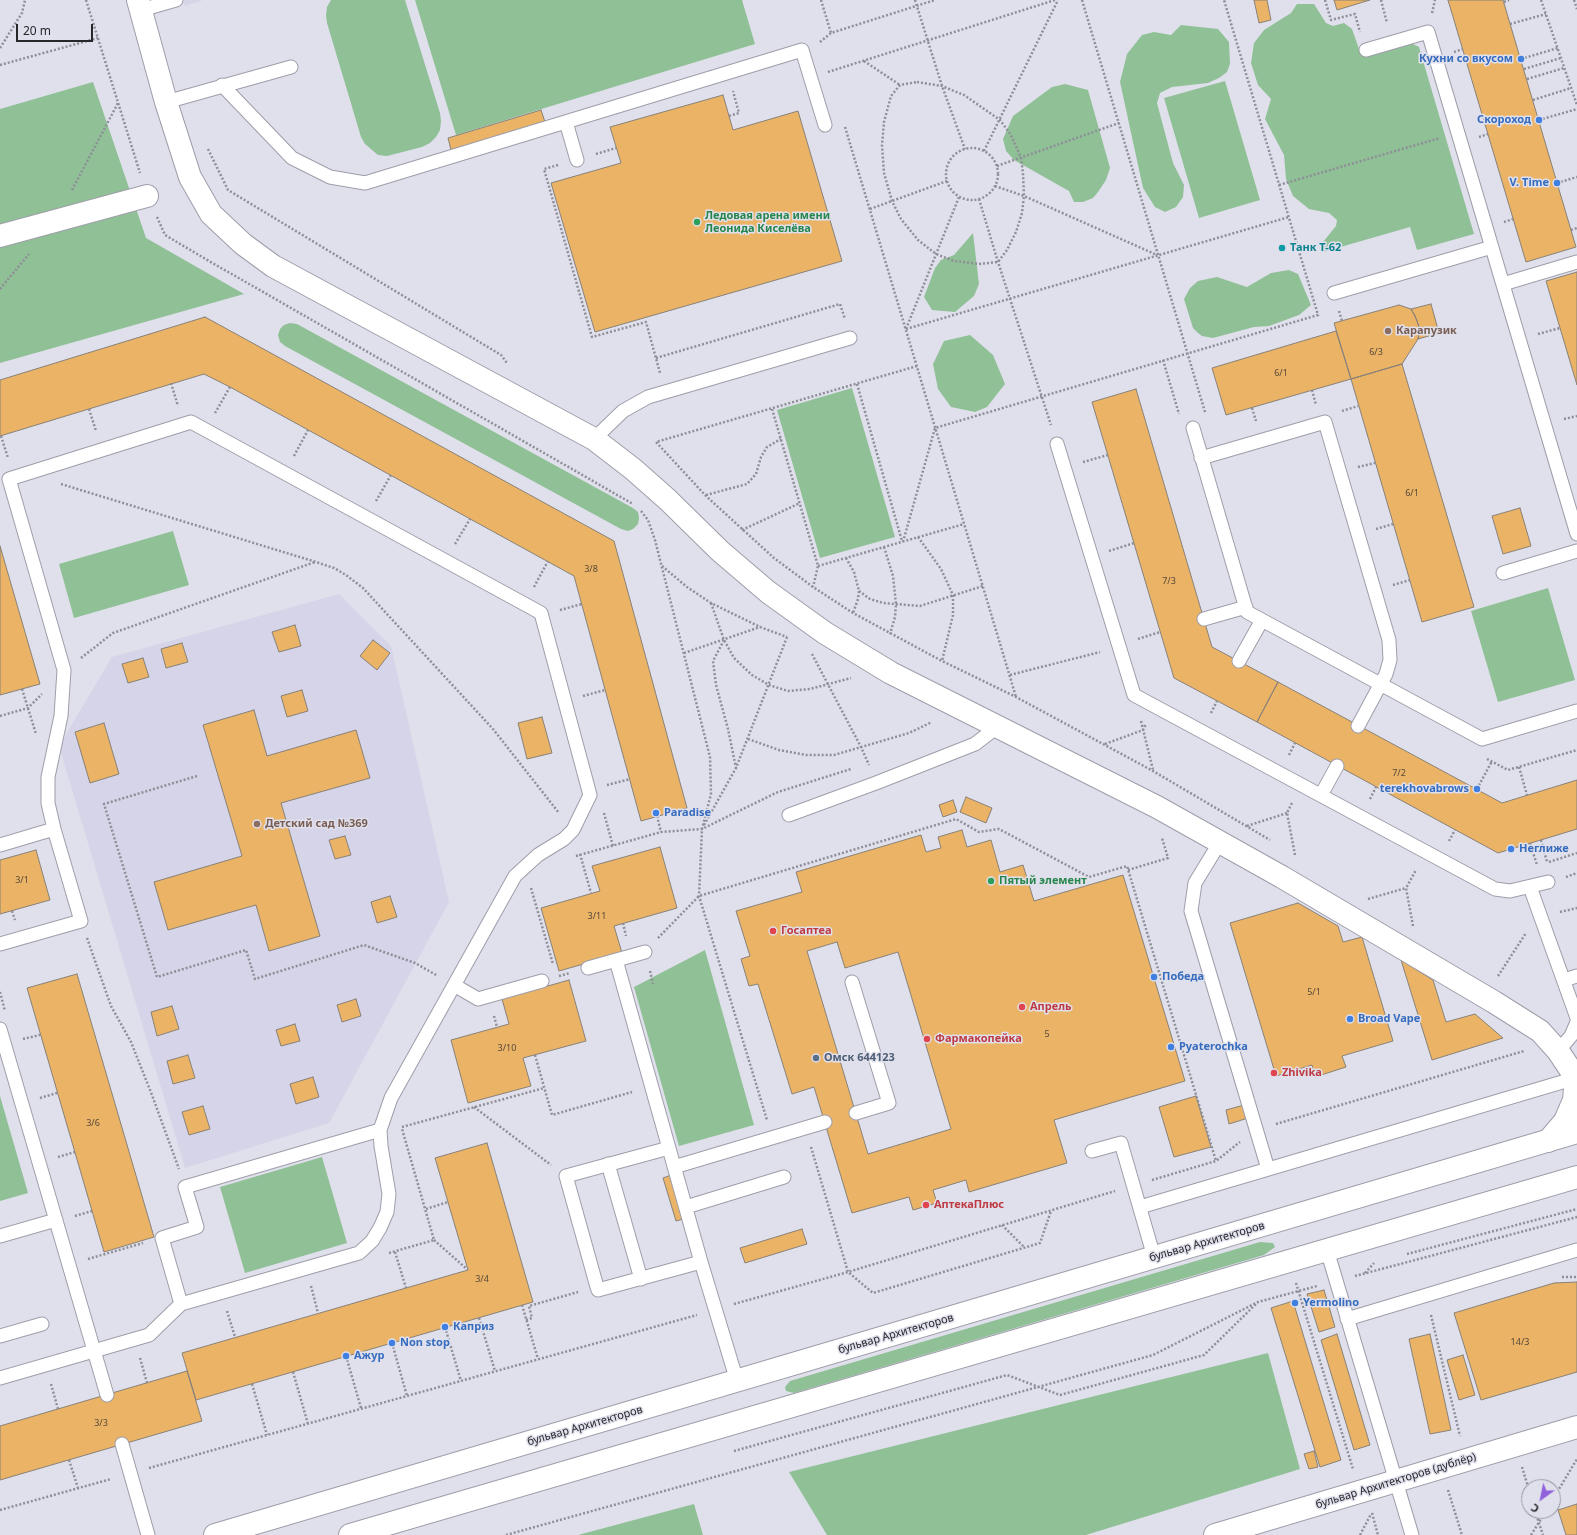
<!DOCTYPE html>
<html>
<head>
<meta charset="utf-8">
<style>
	body { margin:0 }
	#map { position:relative; width:1577px; height:1535px; overflow:hidden; background:#e0e0ec; font-family:"Noto Sans",sans-serif }
	canvas { display:block }
	.north { position:absolute; left:1521px; top:1479px; width:40px; height:40px; box-sizing:border-box; background:#e0e0ec; border:1px solid #96969f; border-radius:50%; rotate:213deg; font-size:11px; font-weight:700; line-height:16px; text-align:center; color:#26262b }
	.north::after { content:''; display:block; margin:auto; width:14px; height:18px; background:#8f61db; clip-path:polygon(50% 0,100% 100%,50% 72%,0 100%) }
	.scale { position:absolute; left:16px; top:24px; width:77px; height:18px; box-sizing:border-box; border:2px solid #26262b; border-top:0; padding-left:5px; font-size:12px; line-height:14px; white-space:nowrap; color:#26262b; -webkit-text-stroke:3px #e0e0ec; paint-order:stroke }
</style>
</head>
<body>
<div id="map">
<canvas width="1577" height="1535"></canvas>
<div class="north">С</div>
<div class="scale">20 m</div>
</div>
<script>
const g = document.querySelector('canvas').getContext('2d');
g.lineJoin = 'round';
function paint(path, color) {
  g.fillStyle = color;
  g.fill(path, 'evenodd');
}
function poly(rows) {
  const path = new Path2D();
  for (const r of rows) {
    if (r.length === 3) {
      path.moveTo(r[0] + r[2], r[1]);
      path.arc(r[0], r[1], r[2], 0, 2 * Math.PI);
      continue;
    }
    path.moveTo(r[0], r[1]);
    for (let i = 2; i < r.length; i += 2) path.lineTo(r[i], r[i + 1]);
  }
  return path;
}
function stroke(path, color, width, dash) {
  g.strokeStyle = color;
  g.lineWidth = width;
  g.lineCap = dash ? 'butt' : 'round';
  g.setLineDash(dash || []);
  g.stroke(path);
}
function label(font, color, halo, rows, align = 'center') {
  g.font = font + ' "Noto Sans",sans-serif';
  g.lineWidth = 3;
  g.setLineDash([]);
  g.textBaseline = 'middle';
  g.strokeStyle = halo;
  g.fillStyle = color;
  for (const [text, x, y, turn = 0] of rows) {
    g.save();
    g.translate(x, y);
    g.rotate((+turn || 0) * Math.PI / 180);
    g.textAlign = isNaN(turn) ? turn : align;
    if (halo) g.strokeText(text, 0, 0);
    g.fillText(text, 0, 0);
    g.restore();
  }
}
paint(poly([
	[183,0,203,0,185,6],
	[339,594,391,646,449,902,329,1123,185,1168,59,746,112,657]
]), '#d5d4e8');
paint(poly([
	[331,0,405,0,440,113,441,121,440,130,436,137,430,143,422,147,387,156,378,155,365,144,361,137,327,23,326,15,327,7],
	[415,0,742,0,755,44,456,135],
	[1297,4,1314,4,1326,23,1333,26,1344,23,1352,29,1359,49,1368,55,1409,42,1419,47,1474,234,1417,250,1410,227,1323,252,1323,242,1336,226,1337,220,1329,213,1309,209,1293,196,1286,179,1284,155,1265,119,1271,99,1258,85,1251,63,1254,43,1264,30,1291,13],
	[1181,25,1218,29,1229,42,1230,64,1227,72,1219,78,1208,83,1172,87,1160,93,1157,103,1173,163,1184,185,1183,197,1176,207,1165,212,1155,207,1143,188,1120,82,1127,54,1142,35,1154,32,1171,35],
	[1225,81,1260,200,1199,218,1164,98],
	[93,82,146,238,244,294,0,363,0,109],
	[1065,84,1088,90,1110,168,1106,180,1098,192,1093,198,1083,202,1074,202,1069,191,1014,160,1006,151,1003,139,1013,116,1052,87],
	[973,233,979,284,974,296,955,312,932,310,924,297,935,268,941,260,954,255],
	[1289,270,1298,274,1311,305,1299,315,1269,326,1254,327,1213,338,1202,336,1198,333,1193,328,1184,299,1190,288,1198,281,1217,277,1247,287,1271,273],
	[290,323,297,324,633,508,638,512,639,518,638,524,633,529,628,531,621,529,285,346,280,342,278,335,280,329,284,325],
	[970,335,993,355,1005,384,987,407,975,412,951,407,938,389,933,364,944,341],
	[852,388,895,537,820,558,777,410],
	[173,531,189,585,74,618,59,564],
	[1548,588,1575,680,1498,702,1471,611],
	[705,950,754,1125,679,1146,634,987],
	[0,1096,28,1193,0,1201],
	[322,1157,347,1243,245,1273,220,1187],
	[1260,1242,1273,1243,1275,1247,1264,1255,794,1393,786,1391,785,1387,790,1381],
	[1268,1353,1300,1469,1086,1535,827,1535,789,1472],
	[694,1504,703,1535,578,1535]
]), '#90c096');
const building = poly([
	[1254,0,1267,0,1271,20,1259,23,1254,0],
	[1334,0,1370,0,1337,10,1334,0],
	[1448,0,1503,0,1576,247,1526,262,1448,0],
	[723,95,733,130,798,111,842,261,595,332,551,183,621,163,610,127,723,95],
	[541,110,545,122,451,150,448,138,541,110],
	[1577,272,1577,385,1546,281,1577,272],
	[1431,304,1439,333,1418,339,1420,329,1415,316,1411,309,1431,304],
	[1399,305,1411,309,1415,316,1420,329,1418,339,1402,364,1351,379,1334,323,1399,305],
	[205,317,614,541,687,808,641,821,574,576,230,387,204,374,0,436,0,380,205,317],
	[1336,331,1351,379,1226,415,1212,368,1336,331],
	[1402,364,1474,607,1422,622,1351,379,1402,364],
	[1136,389,1212,647,1278,682,1257,722,1174,678,1092,402,1136,389],
	[1520,508,1531,546,1503,554,1492,516,1520,508],
	[0,546,40,684,0,695,0,546],
	[295,625,301,646,279,652,272,632,295,625],
	[373,640,390,653,377,670,360,656,373,640],
	[182,643,188,662,166,668,161,649,182,643],
	[143,658,149,677,128,683,122,664,143,658],
	[1278,682,1502,803,1577,780,1577,829,1498,853,1257,722,1278,682],
	[302,690,308,711,287,717,281,696,302,690],
	[254,710,267,756,356,730,370,778,281,803,320,936,269,951,256,905,168,930,154,882,242,856,203,725,254,710],
	[542,717,552,753,527,759,518,723,542,717],
	[104,723,119,774,90,783,75,732,104,723],
	[966,797,992,808,986,823,960,812,966,797],
	[953,800,957,812,943,817,939,805,953,800],
	[962,830,967,847,991,840,1000,872,1023,865,1034,901,1123,875,1185,1081,1054,1120,1067,1163,969,1192,966,1180,933,1190,937,1203,913,1210,909,1197,852,1213,814,1087,792,1094,758,984,749,986,741,959,750,956,736,911,802,892,796,872,921,835,926,852,941,848,938,837,962,830],
	[837,942,845,968,898,952,951,1129,868,1154,807,951,837,942],
	[345,836,351,855,335,859,329,840,345,836],
	[660,847,677,908,614,926,622,953,559,971,541,908,600,891,592,866,660,847],
	[36,850,50,900,0,914,0,860,36,850],
	[390,896,397,917,377,923,371,902,390,896],
	[1298,903,1338,926,1343,942,1362,937,1393,1041,1342,1056,1346,1067,1315,1077,1312,1065,1276,1076,1230,923,1298,903],
	[1401,960,1433,980,1446,1022,1475,1014,1503,1038,1432,1060,1401,960],
	[77,974,154,1237,104,1252,27,988,77,974],
	[569,980,586,1041,523,1058,531,1086,468,1103,451,1040,509,1024,502,999,569,980],
	[356,999,361,1016,342,1022,337,1005,356,999],
	[172,1006,179,1029,157,1036,151,1012,172,1006],
	[295,1024,300,1041,281,1046,276,1030,295,1024],
	[188,1055,195,1078,173,1084,167,1061,188,1055],
	[313,1077,319,1097,296,1104,290,1084,313,1077],
	[1196,1096,1211,1147,1174,1157,1159,1107,1196,1096],
	[1244,1105,1248,1118,1229,1124,1226,1110,1244,1105],
	[203,1106,210,1129,189,1135,182,1112,203,1106],
	[487,1143,533,1302,196,1400,182,1353,468,1270,435,1158,487,1143],
	[674,1174,687,1218,676,1221,663,1178,674,1174],
	[802,1229,807,1244,745,1263,740,1248,802,1229],
	[1577,1282,1577,1372,1481,1400,1454,1313,1554,1283,1577,1282],
	[1324,1290,1335,1327,1319,1332,1307,1294,1324,1290],
	[1293,1301,1341,1460,1320,1467,1271,1308,1293,1301],
	[1337,1334,1370,1445,1354,1450,1321,1340,1337,1334],
	[1430,1334,1451,1430,1430,1434,1409,1339,1430,1334],
	[1463,1355,1475,1395,1459,1400,1447,1360,1463,1355],
	[187,1371,202,1421,0,1480,0,1426,187,1371],
	[1314,1451,1318,1467,1309,1469,1304,1454,1314,1451],
	[1577,1504,1577,1535,1566,1535,1558,1510,1577,1504]
]);
paint(building, '#eab366');
stroke(building, '#888178', 1);
const lane = poly([
	[141,10,176,0],
	[1366,50,1428,32,1577,534],
	[222,85,292,158,330,177,365,183,802,50,825,125],
	[166,102,291,67],
	[566,122,577,160],
	[1503,284,1577,262],
	[1334,293,1492,247],
	[1193,428,1247,612,1482,739,1577,711],
	[594,439,623,411,648,397,850,338],
	[1057,444,1134,695,1495,889,1510,891,1548,882],
	[1201,458,1325,422,1389,640,1390,660,1386,674,1358,726],
	[1503,573,1577,551],
	[1204,619,1246,607],
	[1239,661,1262,620],
	[1321,795,1337,766],
	[789,815,876,783,975,744,997,727],
	[1220,842,1195,883,1191,911,1268,1169],
	[0,845,54,829],
	[1530,887,1577,1018],
	[0,944,81,921,54,829,48,803,48,777,61,716,64,670,9,479,191,422,541,613,590,795,573,830,564,839,538,855,515,876,391,1098,380,1130,381,1146,389,1194,387,1212,380,1228,372,1241,359,1253,181,1304,149,1335,0,1378],
	[616,960,701,1262,737,1381],
	[588,968,645,952],
	[1564,980,1577,976],
	[852,982,889,1103,856,1113],
	[454,985,478,999,542,981],
	[0,1029,107,1395],
	[1558,1051,1571,1036,1577,1022],
	[669,1148,566,1176,597,1287,598,1290,701,1262],
	[1092,1151,1121,1143,1154,1257],
	[608,1164,641,1279],
	[674,1167,825,1122],
	[686,1207,784,1177],
	[1140,1207,1576,1078],
	[0,1236,56,1220],
	[1327,1250,1412,1535],
	[181,1304,162,1238,197,1227,185,1187,380,1130],
	[1347,1319,1577,1250],
	[0,1336,42,1324],
	[122,1444,148,1535]
]);
const street = poly([
	[138,0,166,102,190,177,211,214,243,244,273,266,594,439,633,469,668,500,720,551,768,592,825,633,891,673,1157,807,1282,877,1494,1002,1540,1031,1558,1051,1576,1078,1574,1100,1565,1121,1548,1141],
	[0,236,147,196],
	[1215,1535,1577,1427]
]);
const secondary = poly([
	[215,1535,1577,1132],
	[350,1535,1577,1177]
]);
stroke(lane, '#9e9eaa', 15);
stroke(street, '#9e9eaa', 24);
stroke(secondary, '#9e9eaa', 24);
stroke(poly([
	[86,0,140,173],
	[821,0,831,33],
	[915,0,942,86,965,149],
	[1082,0,1205,412],
	[1325,0,1331,20,1355,14,1360,32],
	[1381,0,1387,23],
	[1541,0,1577,105],
	[1574,0,1577,9],
	[1504,2,1509,0],
	[1432,13,1435,0],
	[1510,24,1546,14],
	[820,42,831,33,935,0],
	[0,48,22,13,25,0],
	[1454,52,1463,49],
	[1521,59,1558,48],
	[864,61,900,85],
	[0,65,98,38],
	[1524,69,1561,58],
	[828,72,1055,0],
	[1527,79,1564,68],
	[917,82,942,86,964,95,1000,120,1011,135,1021,158,1023,173,1024,196,1022,213,1016,232,1007,250,998,262,979,264,954,261,936,254,918,240,901,219,892,201,884,173,882,145,884,122,891,96,900,85,917,82],
	[1533,100,1571,88],
	[729,116,739,113,733,91],
	[1539,120,1577,109],
	[845,127,1016,697],
	[1479,137,1488,134],
	[972,174,26],
	[208,149,228,190,501,355,507,363],
	[984,151,1058,0],
	[596,154,616,148],
	[558,165,544,169,592,337,646,322,660,373],
	[997,166,1119,123],
	[1557,183,1577,177],
	[1279,185,1440,138],
	[995,186,1024,196,1157,255],
	[72,190,118,103],
	[979,199,998,262,1051,425],
	[870,209,947,181],
	[157,217,165,235,209,261,633,504],
	[1504,222,1513,219],
	[1571,230,1577,228],
	[0,289,29,254],
	[1339,311,1342,321],
	[906,329,1289,217],
	[906,329,959,197],
	[1538,334,1560,328],
	[656,358,840,304,845,319],
	[1163,360,1179,414],
	[917,366,656,442,706,496,774,558,813,587,853,613,942,661,1016,697,1153,771,1270,840],
	[171,383,178,406],
	[857,384,902,541],
	[1312,390,1316,405],
	[1252,408,1256,421],
	[89,409,96,431],
	[772,409,818,566,813,587],
	[1342,411,1358,406],
	[215,413,230,387],
	[1564,419,1577,416],
	[1,436,8,458],
	[294,456,308,430],
	[1083,462,1108,455],
	[1358,467,1375,463],
	[61,484,316,562,334,568,346,575,363,588,493,729,559,813],
	[706,495,747,484,756,474,761,457,767,447,781,439],
	[376,501,391,475],
	[641,511,648,520,655,540,710,757,711,794,702,829,699,896,767,1120],
	[1376,529,1393,524],
	[742,530,800,503],
	[918,537,941,569,953,595,953,615,942,661],
	[903,542,935,428,1318,315,1224,0],
	[455,544,470,519],
	[884,547,893,576,896,604,895,617,890,634],
	[1109,551,1134,543],
	[846,558,854,572,859,591,858,599,853,613],
	[662,566,687,587,711,603,760,627,787,637],
	[818,566,964,524],
	[1393,585,1410,580],
	[534,587,548,561],
	[859,591,870,599,883,603,920,606,983,586],
	[711,603,724,640,734,658,752,675,769,685,788,691,810,689,851,678],
	[560,610,582,604],
	[1138,639,1160,632],
	[724,640,713,661,716,685,728,729,736,768],
	[684,653,760,627],
	[812,654,861,747,869,765],
	[81,658,113,633,315,562],
	[1010,675,1100,652],
	[22,689,36,734],
	[583,696,605,690],
	[1211,713,1217,701],
	[0,716,28,708,42,694],
	[1141,721,1153,770],
	[748,739,779,750,806,755,834,755,909,733,932,722],
	[1105,744,1143,730,1146,724],
	[1289,755,1295,743],
	[1487,759,1508,770,1577,750],
	[1519,767,1527,795],
	[197,776,104,804,157,977,246,950,255,979,364,945,415,963,438,976],
	[607,785,630,779],
	[1477,789,1492,761],
	[1370,799,1376,787],
	[1292,803,1287,813,1295,855],
	[604,813,613,846],
	[657,816,661,832],
	[704,825,736,768,787,637],
	[1247,826,1287,813],
	[1541,840,1547,862],
	[1449,841,1455,830],
	[1530,843,1537,865],
	[580,854,591,893],
	[576,856,661,832,702,829,778,792,851,769],
	[1549,862,1577,853],
	[1128,870,1168,858,1162,838],
	[1566,877,1577,873],
	[531,888,553,964],
	[1368,899,1406,888],
	[12,911,15,920],
	[1560,912,1577,908],
	[623,923,626,936],
	[1413,926,1406,888,1416,870],
	[87,938,111,1006,131,1042,152,1095,179,1169],
	[658,938,699,896,956,819,979,832,999,829,1089,877,1127,866,1216,1161],
	[650,971,653,984],
	[559,976,570,973],
	[1498,976,1526,933],
	[0,992,5,1011],
	[494,1016,497,1027],
	[23,1039,40,1035],
	[535,1055,552,1115,632,1092],
	[40,1098,57,1093],
	[474,1107,551,1165],
	[1276,1124,1524,1051],
	[402,1127,544,1088],
	[811,1147,848,1272,873,1293,1040,1243,1051,1211],
	[58,1157,75,1152],
	[1152,1180,1216,1161,1240,1142],
	[426,1209,448,1202],
	[75,1216,92,1211],
	[1002,1225,1024,1247],
	[434,1240,468,1270],
	[395,1252,406,1288],
	[389,1253,434,1240,402,1129],
	[1407,1254,1577,1209],
	[88,1259,143,1243],
	[1365,1273,1374,1263],
	[1355,1276,1577,1217],
	[1562,1277,1577,1277],
	[1296,1283,1353,1469],
	[311,1286,318,1313],
	[734,1304,848,1272,1115,1191],
	[522,1305,538,1359],
	[227,1311,235,1337],
	[1431,1315,1460,1436],
	[479,1318,495,1371],
	[526,1320,532,1318,529,1306,578,1292],
	[445,1327,461,1381],
	[392,1343,407,1396],
	[346,1356,361,1408],
	[140,1358,147,1383],
	[293,1372,308,1424],
	[51,1384,58,1409],
	[252,1384,267,1435],
	[734,1451,1007,1375,1060,1395,1204,1355,1256,1304],
	[69,1460,78,1488],
	[1522,1467,1529,1490],
	[149,1468,697,1315],
	[1448,1490,1462,1535],
	[1553,1499,1577,1459],
	[0,1510,111,1479],
	[1535,1511,1543,1535],
	[1372,1513,1378,1535],
	[506,1535,1153,1355,1258,1302,1317,1286],
	[1360,1535,1371,1514],
	[1531,1535,1546,1511]
]), '#8e8e97', 2.5, [2, 2]);
stroke(lane, '#fff', 13);
stroke(street, '#fff', 22);
stroke(secondary, '#fff', 22);
for (const [x, y, r, color] of [
	[1521,59,4,"#3f7fe0"],
	[1539,120,4,"#3f7fe0"],
	[1557,183,4,"#3f7fe0"],
	[697,222,4,"#2e9e5b"],
	[1282,248,4,"#0f9aa8"],
	[1388,331,4,"#8d6e63"],
	[1477,789,4,"#3f7fe0"],
	[656,813,4,"#3f7fe0"],
	[257,824,4,"#8d6e63"],
	[1511,849,4,"#3f7fe0"],
	[991,881,4,"#2e9e5b"],
	[773,931,4,"#e0444e"],
	[1154,977,4,"#3f7fe0"],
	[1022,1007,4,"#e0444e"],
	[1350,1019,4,"#3f7fe0"],
	[927,1039,4,"#e0444e"],
	[1171,1047,4,"#3f7fe0"],
	[816,1058,4,"#5c6f8a"],
	[1274,1073,4,"#e0444e"],
	[926,1205,4,"#e0444e"],
	[1295,1303,4,"#3f7fe0"],
	[445,1327,4,"#3f7fe0"],
	[392,1343,4,"#3f7fe0"],
	[346,1356,4,"#3f7fe0"]
]) {
  const dot = new Path2D();
  dot.arc(x, y, r, 0, 2 * Math.PI);
  g.fillStyle = color;
  g.fill(dot);
  stroke(dot, '#e0e0ec', 1.5);
}
label('9px', '#57493a', null, [
	["6/3",1376,352],
	["6/1",1281,373],
	["6/1",1412,493],
	["3/8",591,569],
	["7/3",1169,581],
	["7/2",1399,773],
	["3/1",22,880],
	["3/11",597,916],
	["5/1",1314,992],
	["5",1047,1034],
	["3/10",507,1048],
	["3/6",93,1123],
	["3/4",482,1279],
	["14/3",1520,1342],
	["3/3",101,1423]
]);
label('bold 11px', '#366cbe', '#e0e0ec', [
	["Кухни со вкусом",1513,59,"right"],
	["Скороход",1531,120,"right"],
	["V. Time",1549,183,"right"],
	["terekhovabrows",1469,789,"right"],
	["Paradise",664,813],
	["Неглиже",1519,849],
	["Победа",1162,977],
	["Broad Vape",1358,1019],
	["Pyaterochka",1179,1047],
	["Yermolino",1303,1303],
	["Каприз",453,1327],
	["Non stop",400,1343],
	["Ажур",354,1356]
], 'left');
label('bold 11px', '#27864d', '#e0e0ec', [
	["Ледовая арена имени",705,216],
	["Леонида Киселёва",705,229],
	["Пятый элемент",999,881]
], 'left');
label('bold 11px', '#0d838f', '#e0e0ec', [
	["Танк Т-62",1290,248]
], 'left');
label('bold 11px', '#785e54', '#e0e0ec', [
	["Карапузик",1396,331],
	["Детский сад №369",265,824]
], 'left');
label('bold 11px', '#be3a42', '#e0e0ec', [
	["Госаптеа",781,931],
	["Апрель",1030,1007],
	["Фармакопейка",935,1039],
	["Zhivika",1282,1073],
	["АптекаПлюс",934,1205]
], 'left');
label('bold 11px', '#4e5e75', '#e0e0ec', [
	["Омск 644123",824,1058]
], 'left');
label('11px', '#26262b', '#e0e0ec', [
	["бульвар Архитекторов",1207,1242,-16],
	["бульвар Архитекторов",896,1334,-16],
	["бульвар Архитекторов",585,1426,-16],
	["бульвар Архитекторов (дублёр)",1396,1481,-17]
]);
</script>
</body>
</html>
